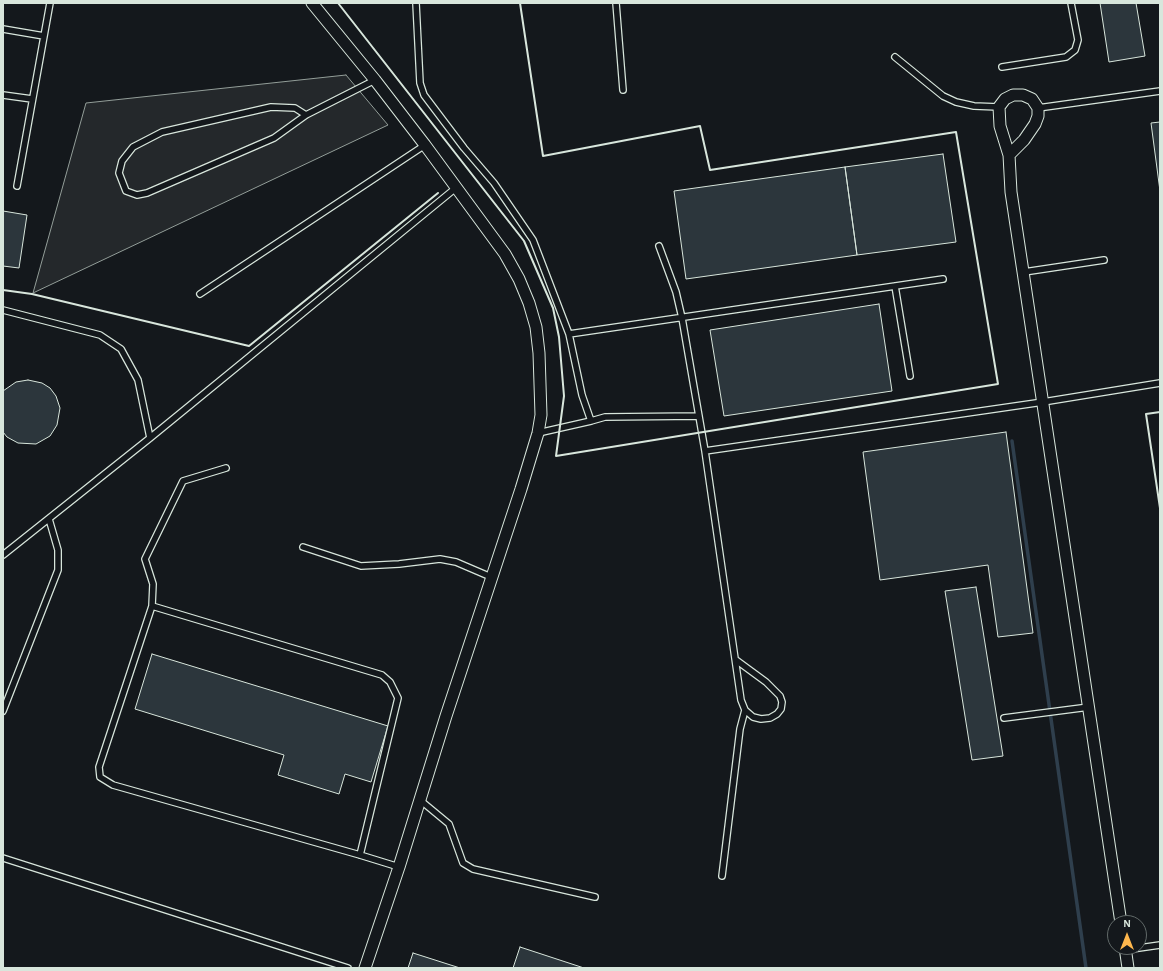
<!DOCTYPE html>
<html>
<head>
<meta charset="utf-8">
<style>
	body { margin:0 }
	#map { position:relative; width:1163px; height:971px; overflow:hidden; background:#14181c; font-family:"Alegreya Sans",sans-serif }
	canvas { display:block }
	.frame { position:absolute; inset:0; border:4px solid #d8e6dc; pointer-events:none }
	.north { position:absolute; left:1107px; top:915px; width:40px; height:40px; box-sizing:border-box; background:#14181c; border:1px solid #626a69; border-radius:50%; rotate:0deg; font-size:11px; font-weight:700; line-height:16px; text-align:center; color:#d8e6dc }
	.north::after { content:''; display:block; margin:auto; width:14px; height:18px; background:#ffb74d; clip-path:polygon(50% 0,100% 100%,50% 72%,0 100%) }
</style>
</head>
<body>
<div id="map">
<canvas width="1163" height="971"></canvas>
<div class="frame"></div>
<div class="north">N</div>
</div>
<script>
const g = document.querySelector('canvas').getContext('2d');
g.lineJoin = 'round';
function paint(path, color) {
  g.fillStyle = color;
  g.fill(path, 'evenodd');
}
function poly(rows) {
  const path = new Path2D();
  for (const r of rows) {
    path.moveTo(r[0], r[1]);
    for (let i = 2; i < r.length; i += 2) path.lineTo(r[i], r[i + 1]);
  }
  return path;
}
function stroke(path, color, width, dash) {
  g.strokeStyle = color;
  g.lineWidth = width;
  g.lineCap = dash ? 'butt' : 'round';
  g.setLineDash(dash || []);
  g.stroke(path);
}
const parking = poly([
	[346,75,388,125,33,293,86,103,346,75]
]);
paint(parking, '#24282b');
stroke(parking, '#939e99', 1);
stroke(poly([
	[1012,441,1086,968]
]), '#2f3f4d', 3.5);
const building = poly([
	[1100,3,1136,3,1145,56,1109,62,1100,3],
	[1160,122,1160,191,1151,123,1160,122],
	[943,154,956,242,857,255,845,167,943,154],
	[845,167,857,255,686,279,674,191,845,167],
	[3,211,27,215,19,268,3,266,3,211],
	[879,304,892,391,724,416,710,330,879,304],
	[28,380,42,383,50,388,56,396,60,408,57,425,50,436,36,444,18,443,7,437,3,432,3,391,16,382,28,380],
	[1006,432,1033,633,998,637,988,565,880,580,863,452,1006,432],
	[976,587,1003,756,972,760,945,591,976,587],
	[152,654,388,726,371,782,345,774,339,794,278,775,284,755,135,709,152,654],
	[520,947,584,968,513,968,520,947],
	[413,953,460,968,408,968,413,953]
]);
paint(building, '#2c363c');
stroke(building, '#d8e6dc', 1);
const lane = poly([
	[416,3,420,83,424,95,464,148,494,183,533,240,569,334,582,395,591,421,605,417,699,416],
	[616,3,623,90],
	[3,29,44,36],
	[895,57,943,96,956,102,974,106,999,107],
	[1002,67,1066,57,1075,50,1078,40,1071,3],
	[3,95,32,99],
	[1038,108,1160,91],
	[306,115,295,108,271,107,162,132,133,147,122,161,119,173,126,191,137,195,147,193,274,138,306,115,375,80],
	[17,186,50,3],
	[659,246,676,292,682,318,705,451,741,700,745,710,753,717,761,719,770,718,777,714,781,709,782,702,780,696,766,682,736,660],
	[1024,272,1104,260],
	[895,286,910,376],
	[200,294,425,145],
	[3,310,100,335,121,349,138,380,150,438],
	[569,334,943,279],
	[538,433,591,421],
	[705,451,1043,402,1160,383],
	[226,468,183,481,145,559,153,584,152,606,99,767,100,777,113,785,360,855,399,867],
	[303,547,361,566,399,564,440,559,456,562,491,577],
	[3,555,150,438,457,187],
	[152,606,382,675,390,682,398,698,360,855],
	[3,711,58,570,58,550,49,519],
	[1004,718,1089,707],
	[420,800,449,824,463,863,473,869,595,897],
	[3,858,348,968],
	[722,876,740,729,745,710],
	[1125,950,1160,945]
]);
const street = poly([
	[312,3,375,80,425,145,505,254,519,279,529,303,536,327,539,353,541,415,538,433,521,489,446,716,399,867,365,968],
	[1009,155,1024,140,1035,124,1038,116,1038,108,1032,99,1023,95,1013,95,1005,99,999,107,1000,126,1009,155,1011,192,1121,923],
	[1125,947,1128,968]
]);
stroke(lane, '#d8e6dc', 8);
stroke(street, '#d8e6dc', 13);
stroke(lane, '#14181c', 5.5);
stroke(street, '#14181c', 11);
stroke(poly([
	[338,3,524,241,553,308,559,337,564,396,556,456,998,384,956,132,710,170,700,126,543,156,520,3],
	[3,290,32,294,249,346,438,193],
	[1160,412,1146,414,1160,508]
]), '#d8e6dc', 2);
</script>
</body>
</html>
